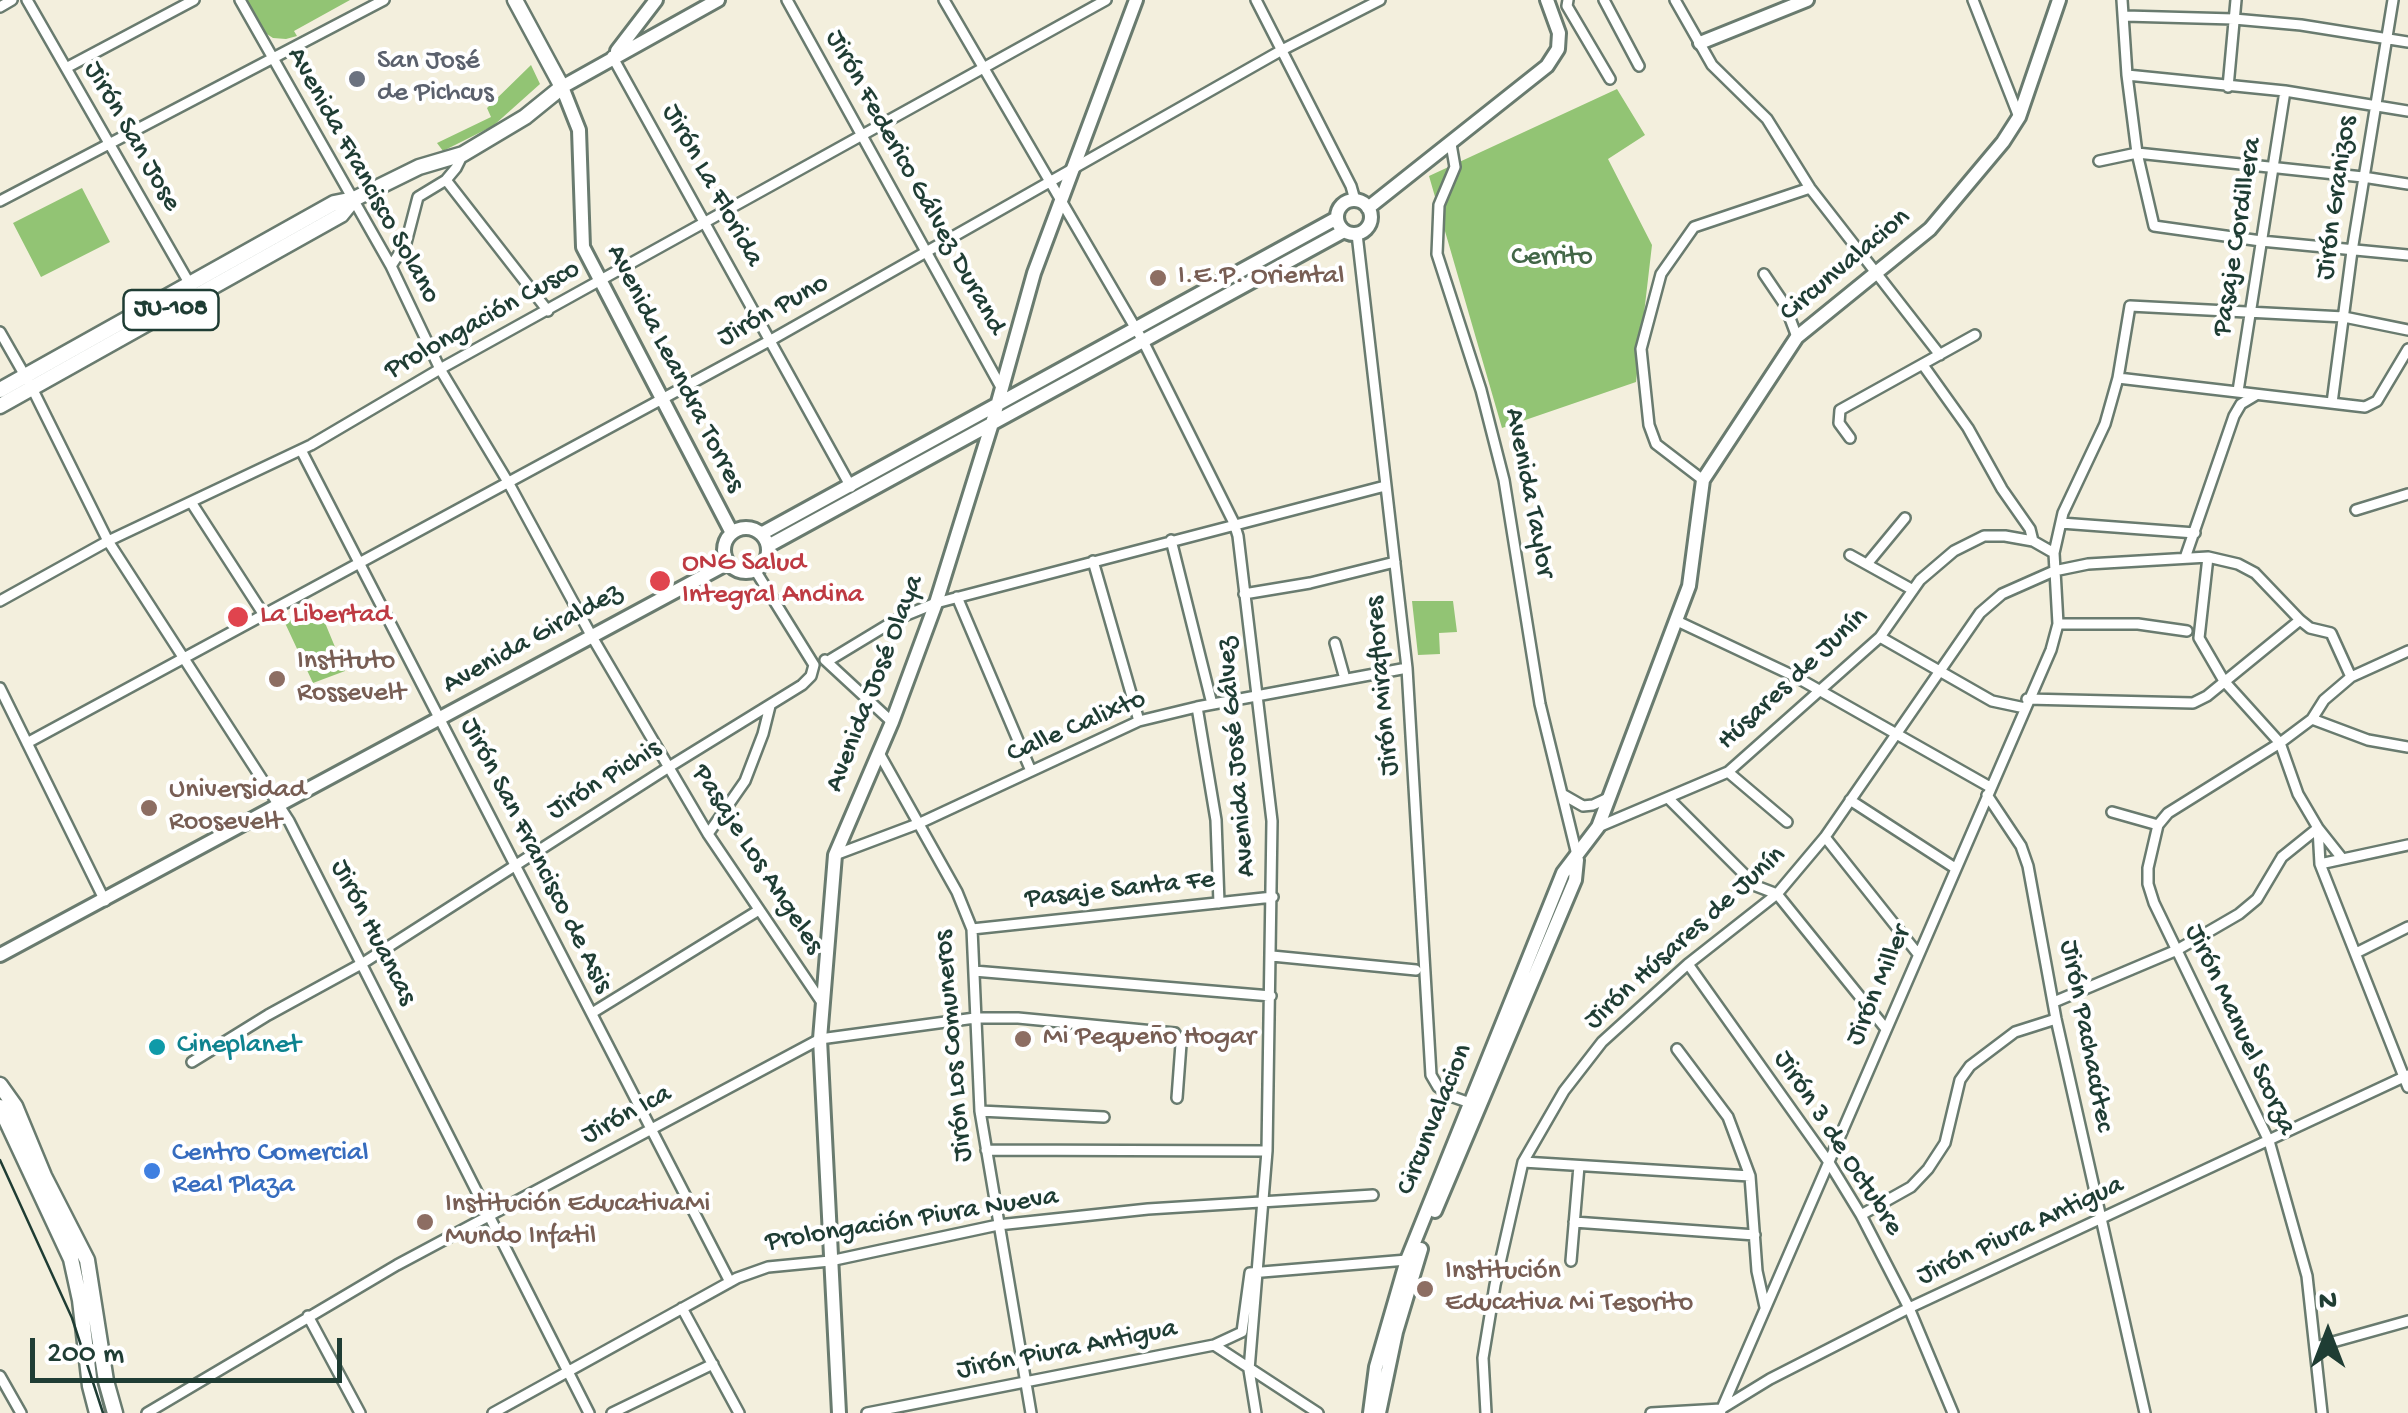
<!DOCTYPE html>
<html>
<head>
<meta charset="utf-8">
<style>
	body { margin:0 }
	#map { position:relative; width:2408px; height:1413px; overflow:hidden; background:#f3efdd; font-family:"Gochi Hand",sans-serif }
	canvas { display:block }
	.north { position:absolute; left:2278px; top:1283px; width:100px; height:100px; -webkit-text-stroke:8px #fff; paint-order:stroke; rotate:0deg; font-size:28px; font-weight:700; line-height:40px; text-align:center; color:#1f3d34 }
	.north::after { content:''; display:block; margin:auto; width:35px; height:45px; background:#1f3d34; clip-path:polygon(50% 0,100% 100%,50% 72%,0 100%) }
	.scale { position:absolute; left:30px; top:1338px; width:312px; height:45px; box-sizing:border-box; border:5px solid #1f3d34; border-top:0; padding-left:12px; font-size:30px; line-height:35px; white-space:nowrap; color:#1f3d34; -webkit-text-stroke:8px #fff; paint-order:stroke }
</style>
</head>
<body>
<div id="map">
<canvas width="2408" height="1413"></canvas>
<div class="north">N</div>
<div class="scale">200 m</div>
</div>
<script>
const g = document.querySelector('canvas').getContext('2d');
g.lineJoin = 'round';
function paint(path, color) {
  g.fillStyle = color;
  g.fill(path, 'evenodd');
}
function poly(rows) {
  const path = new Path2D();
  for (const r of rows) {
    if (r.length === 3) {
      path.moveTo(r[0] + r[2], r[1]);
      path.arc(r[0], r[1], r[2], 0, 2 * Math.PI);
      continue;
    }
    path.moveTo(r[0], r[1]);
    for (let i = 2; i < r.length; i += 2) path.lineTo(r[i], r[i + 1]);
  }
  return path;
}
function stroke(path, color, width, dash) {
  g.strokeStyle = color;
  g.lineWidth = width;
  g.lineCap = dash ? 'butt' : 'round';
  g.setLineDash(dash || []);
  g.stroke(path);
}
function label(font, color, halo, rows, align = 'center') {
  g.font = font + ' "Gochi Hand",sans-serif';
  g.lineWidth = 8;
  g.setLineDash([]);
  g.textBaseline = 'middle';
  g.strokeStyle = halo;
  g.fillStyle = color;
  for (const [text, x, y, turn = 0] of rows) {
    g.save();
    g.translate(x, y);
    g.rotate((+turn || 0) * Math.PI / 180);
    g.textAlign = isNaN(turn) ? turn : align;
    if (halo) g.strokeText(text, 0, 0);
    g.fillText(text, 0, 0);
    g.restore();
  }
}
paint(poly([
	[245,0,350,0,294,31,297,36,286,39,273,38,259,29],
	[531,65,540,84,493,126,443,151,437,143,491,117,487,108],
	[1617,89,1645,135,1608,159,1652,245,1636,382,1502,428,1429,176],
	[82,188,110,242,41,277,13,223],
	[1412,601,1453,601,1457,632,1439,633,1440,654,1418,655],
	[318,606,345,671,313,683,285,623]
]), '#92c474');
const street = poly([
	[27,0,192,288],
	[240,0,391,266,440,369,508,482,591,635,708,834,823,1004],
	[787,0,1002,389],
	[944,0,1143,341,1234,523,1238,536,1272,821,1267,1151,1249,1370,1256,1413],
	[1256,0,1351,186,1355,200],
	[1568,0,1567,6,1610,79],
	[1604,0,1639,66],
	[1675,0,1712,65,1767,119,1810,188,1940,355],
	[1973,0,2019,117],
	[2122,0,2127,75,2137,153,2154,226,2261,241,2408,255],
	[0,7,12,0],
	[2125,16,2234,19,2301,25,2408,42],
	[612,56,851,487],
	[66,68,194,0],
	[2127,75,2285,91,2408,111],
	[2228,87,2236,0],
	[1451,144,1455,167,1439,205,1437,254,1481,390,1504,480,1540,704,1577,855],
	[2099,161,2137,153,2363,177,2408,184],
	[446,180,548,311],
	[0,201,384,0],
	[1357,234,1407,668,1431,1075,1438,1087,1453,1097,1473,1104],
	[391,266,406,243,418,197,446,180,456,168,463,154],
	[1764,274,1785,305,1797,337],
	[0,332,32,388,108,541,289,821,589,1413],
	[1923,365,1968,428,2002,489,2030,529,2033,541],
	[2118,378,2365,407,2377,401,2408,349],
	[2238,391,2285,91],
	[2332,403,2352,251,2393,0],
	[1850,438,1839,423,1840,410,1975,335],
	[301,450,730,1282],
	[1703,480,1656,444,1649,425,1641,349,1661,274,1694,227,1810,188],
	[191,502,264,615],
	[2356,510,2408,494],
	[2061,523,2195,533],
	[1171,540,1212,704],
	[1850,555,1913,590],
	[2208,557,2199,638,2224,681,2280,743,2298,794,2318,828,2320,864,2408,1087],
	[2185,558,2234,416,2241,404,2256,395],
	[1093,561,1139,721],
	[1867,564,1905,518],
	[755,570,814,665],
	[1244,594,1310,583,1395,562],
	[957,597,1031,771],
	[0,601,108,541,311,445,440,369,1106,0],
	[1677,621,1796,677,1990,787],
	[2058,624,2138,624,2187,631],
	[1880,637,1992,701,2025,708],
	[1335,643,1345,679],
	[825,660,892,722],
	[828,661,899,618,936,603,1385,486],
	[0,688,105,901],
	[2027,699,2193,703,2207,696,2300,620],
	[1197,707,1216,820,1219,903],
	[2312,719,2368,740,2408,747],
	[27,743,771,340,1282,50,1380,0],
	[879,753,957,892,972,929,980,1111,1031,1413],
	[1728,772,1787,822],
	[1562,794,1583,806,1593,805,1608,798],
	[1987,795,2021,846,2028,866,2056,1019,2145,1413],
	[1669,799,1756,886,1777,894,1886,1029],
	[1850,800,1955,868],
	[2112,812,2158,825],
	[1598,827,1728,772,1880,637,1920,580,1954,551,1984,536,2005,536,2033,541,2054,553],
	[708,834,745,781,763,734,770,706],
	[1825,837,1918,954],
	[835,855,920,823,1139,721,1197,707,1407,668],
	[2320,864,2408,845],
	[972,929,1273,897],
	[2356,953,2408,927],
	[1272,956,1416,970],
	[1688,964,1828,1161,1861,1215,1909,1308,1953,1413],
	[974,971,1271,996],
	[2054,1002,2177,950,2239,914,2257,899,2282,857,2318,828,2341,857],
	[592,1013,759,910],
	[1677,1049,1728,1117,1750,1176,1757,1271,1765,1307],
	[192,1062,268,1015,363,963,669,767,802,685,811,676,814,665],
	[980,1111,1104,1117],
	[986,1150,1267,1151],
	[1523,1162,1750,1176],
	[1861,1215,1911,1187,1928,1169,1945,1143,1960,1080,1970,1066,2015,1032,2056,1019],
	[1574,1222,1755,1235],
	[1571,1261,1579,1166],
	[682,1308,739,1413],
	[308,1316,360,1413],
	[1214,1345,1318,1413],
	[2315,1347,2408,1321],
	[0,1376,21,1413],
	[147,1413,397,1265,820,1039,975,1018,1018,1018,1175,1033,1181,1044,1177,1098],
	[493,1413,737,1278,768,1267,830,1261,998,1225,1148,1209,1373,1195],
	[612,1413,713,1364],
	[867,1413,1214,1345,1242,1332,1250,1273,1407,1260],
	[1486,1413,1483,1358,1495,1285,1523,1162,1564,1091,1602,1042,1688,964,1777,894,1825,837,1980,613,2002,594,2054,571,2088,564,2208,557,2238,564,2255,573,2300,620,2310,628,2331,633,2351,677],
	[1651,1413,1721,1409,1770,1379,1909,1308,2408,1075],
	[1720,1413,2051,650,2058,624,2054,553,2063,513,2105,424,2118,378,2130,306,2344,317,2408,330],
	[2322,1413,2307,1276,2269,1141,2154,903,2148,884,2148,868,2158,825,2168,813,2280,743,2312,719,2324,700,2351,677,2408,651]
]);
const secondary = poly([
	[718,0,562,87,579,130,583,247,732,533],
	[1700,43,1807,0],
	[617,51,656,0],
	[1354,217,17],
	[1368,208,1547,66,1558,49,1559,33,1547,0],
	[746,550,22],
	[761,534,1337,218],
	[768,546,1344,231],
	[0,955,728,563],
	[1435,1211,1575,880,1577,860],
	[839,1413,820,1039,835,855,892,722,936,603,993,420,1034,273,1136,0],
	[1370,1413,1376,1367,1407,1260,1563,873,1598,827,1689,586,1703,480,1797,337,1930,229,2003,142,2019,117,2059,0],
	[1379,1413,1396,1332,1421,1249]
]);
const primary = poly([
	[0,390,334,203,354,199,419,167,463,154,525,117,562,87,515,0],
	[0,406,341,215,354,199],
	[0,1085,15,1106,44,1176,87,1260,106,1381,115,1413],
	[0,1107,71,1259,80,1300,90,1386,97,1413]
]);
stroke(street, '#697b6f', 14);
stroke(secondary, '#697b6f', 18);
stroke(primary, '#697b6f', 19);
stroke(street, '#fff', 9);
stroke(secondary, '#fff', 12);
stroke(primary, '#fff', 14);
stroke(poly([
	[0,1160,72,1318,103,1413]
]), '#1f3d34', 2.5);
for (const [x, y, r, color] of [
	[357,79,10,"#6b7280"],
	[1158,278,10,"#8d6e63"],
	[660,581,12,"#e0444e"],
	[238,617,12,"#e0444e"],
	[277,679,10,"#8d6e63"],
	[149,808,10,"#8d6e63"],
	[1023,1039,10,"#8d6e63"],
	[157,1047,10,"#0f9aa8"],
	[152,1171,10,"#3f7fe0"],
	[425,1222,10,"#8d6e63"],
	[1425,1289,10,"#8d6e63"]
]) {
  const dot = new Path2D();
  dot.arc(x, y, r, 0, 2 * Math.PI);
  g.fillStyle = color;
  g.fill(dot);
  stroke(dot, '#fff', 4);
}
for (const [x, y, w] of [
	[171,310,95]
]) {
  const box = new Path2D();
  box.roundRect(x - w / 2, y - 20, w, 40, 8);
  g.fillStyle = '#fff';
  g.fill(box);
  stroke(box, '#1f3d34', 2.5);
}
label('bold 25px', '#1f3d34', null, [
	["JU-108",171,310]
]);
label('28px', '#5b616d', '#fff', [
	["San José",377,63],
	["de Pichcus",377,95]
], 'left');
label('28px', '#1f3d34', '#fff', [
	["Jirón San Jose",131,137,60],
	["Avenida Francisco Solano",362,176,61],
	["Jirón Federico Gálvez Durand",914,183,61],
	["Jirón La Florida",711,186,61],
	["Jirón Granizos",2338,198,-82],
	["Pasaje Cordillera",2239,237,-81],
	["Circunvalacion",1846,266,-40],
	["Jirón Puno",774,312,-29],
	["Prolongación Cusco",483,321,-29],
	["Avenida Leandra Torres",674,369,63],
	["Avenida Taylor",1528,493,79],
	["Avenida Giraldez",533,640,-29],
	["Húsares de Junín",1794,680,-43],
	["Avenida José Olaya",876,684,-69],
	["Jirón Miraflores",1384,686,-95],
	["Calle Calixto",1077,728,-23],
	["Avenida José Gálvez",1238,757,-95],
	["Jirón Pichis",605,781,-32],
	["Jirón San Francisco de Asis",535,856,63],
	["Pasaje Los Angeles",756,860,57],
	["Pasaje Santa Fe",1120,891,-6],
	["Jirón Huancas",372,933,63],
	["Jirón Húsares de Junín",1686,939,-42],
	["Jirón Miller",1880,986,-67],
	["Jirón Manuel Scorza",2239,1030,65],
	["Jirón Pachacútec",2085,1036,79],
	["Jirón Los Comuneros",955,1046,-95],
	["Jirón Ica",627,1116,-28],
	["Circunvalacion",1436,1120,-68],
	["Jirón 3 de Octubre",1837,1144,57],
	["Prolongación Piura Nueva",912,1221,-9],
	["Jirón Piura Antigua",2021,1232,-25],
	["Jirón Piura Antigua",1067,1351,-11]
]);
label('28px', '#426647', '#fff', [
	["Cerrito",1552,259]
]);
label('28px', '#785e54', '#fff', [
	["I.E.P. Oriental",1178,278],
	["Instituto",297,663],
	["Rossevelt",297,695],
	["Universidad",169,792],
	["Roosevelt",169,824],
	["Mi Pequeño Hogar",1043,1039],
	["Institución EducativaMi",445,1206],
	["Mundo Infatil",445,1238],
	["Institución",1445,1273],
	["Educativa Mi Tesorito",1445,1305]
], 'left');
label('28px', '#be3a42', '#fff', [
	["ONG Salud",682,565],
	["Integral Andina",682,597],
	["La Libertad",260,617]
], 'left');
label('28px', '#0d838f', '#fff', [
	["Cineplanet",177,1047]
], 'left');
label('28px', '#366cbe', '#fff', [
	["Centro Comercial",172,1155],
	["Real Plaza",172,1187]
], 'left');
</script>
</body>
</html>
